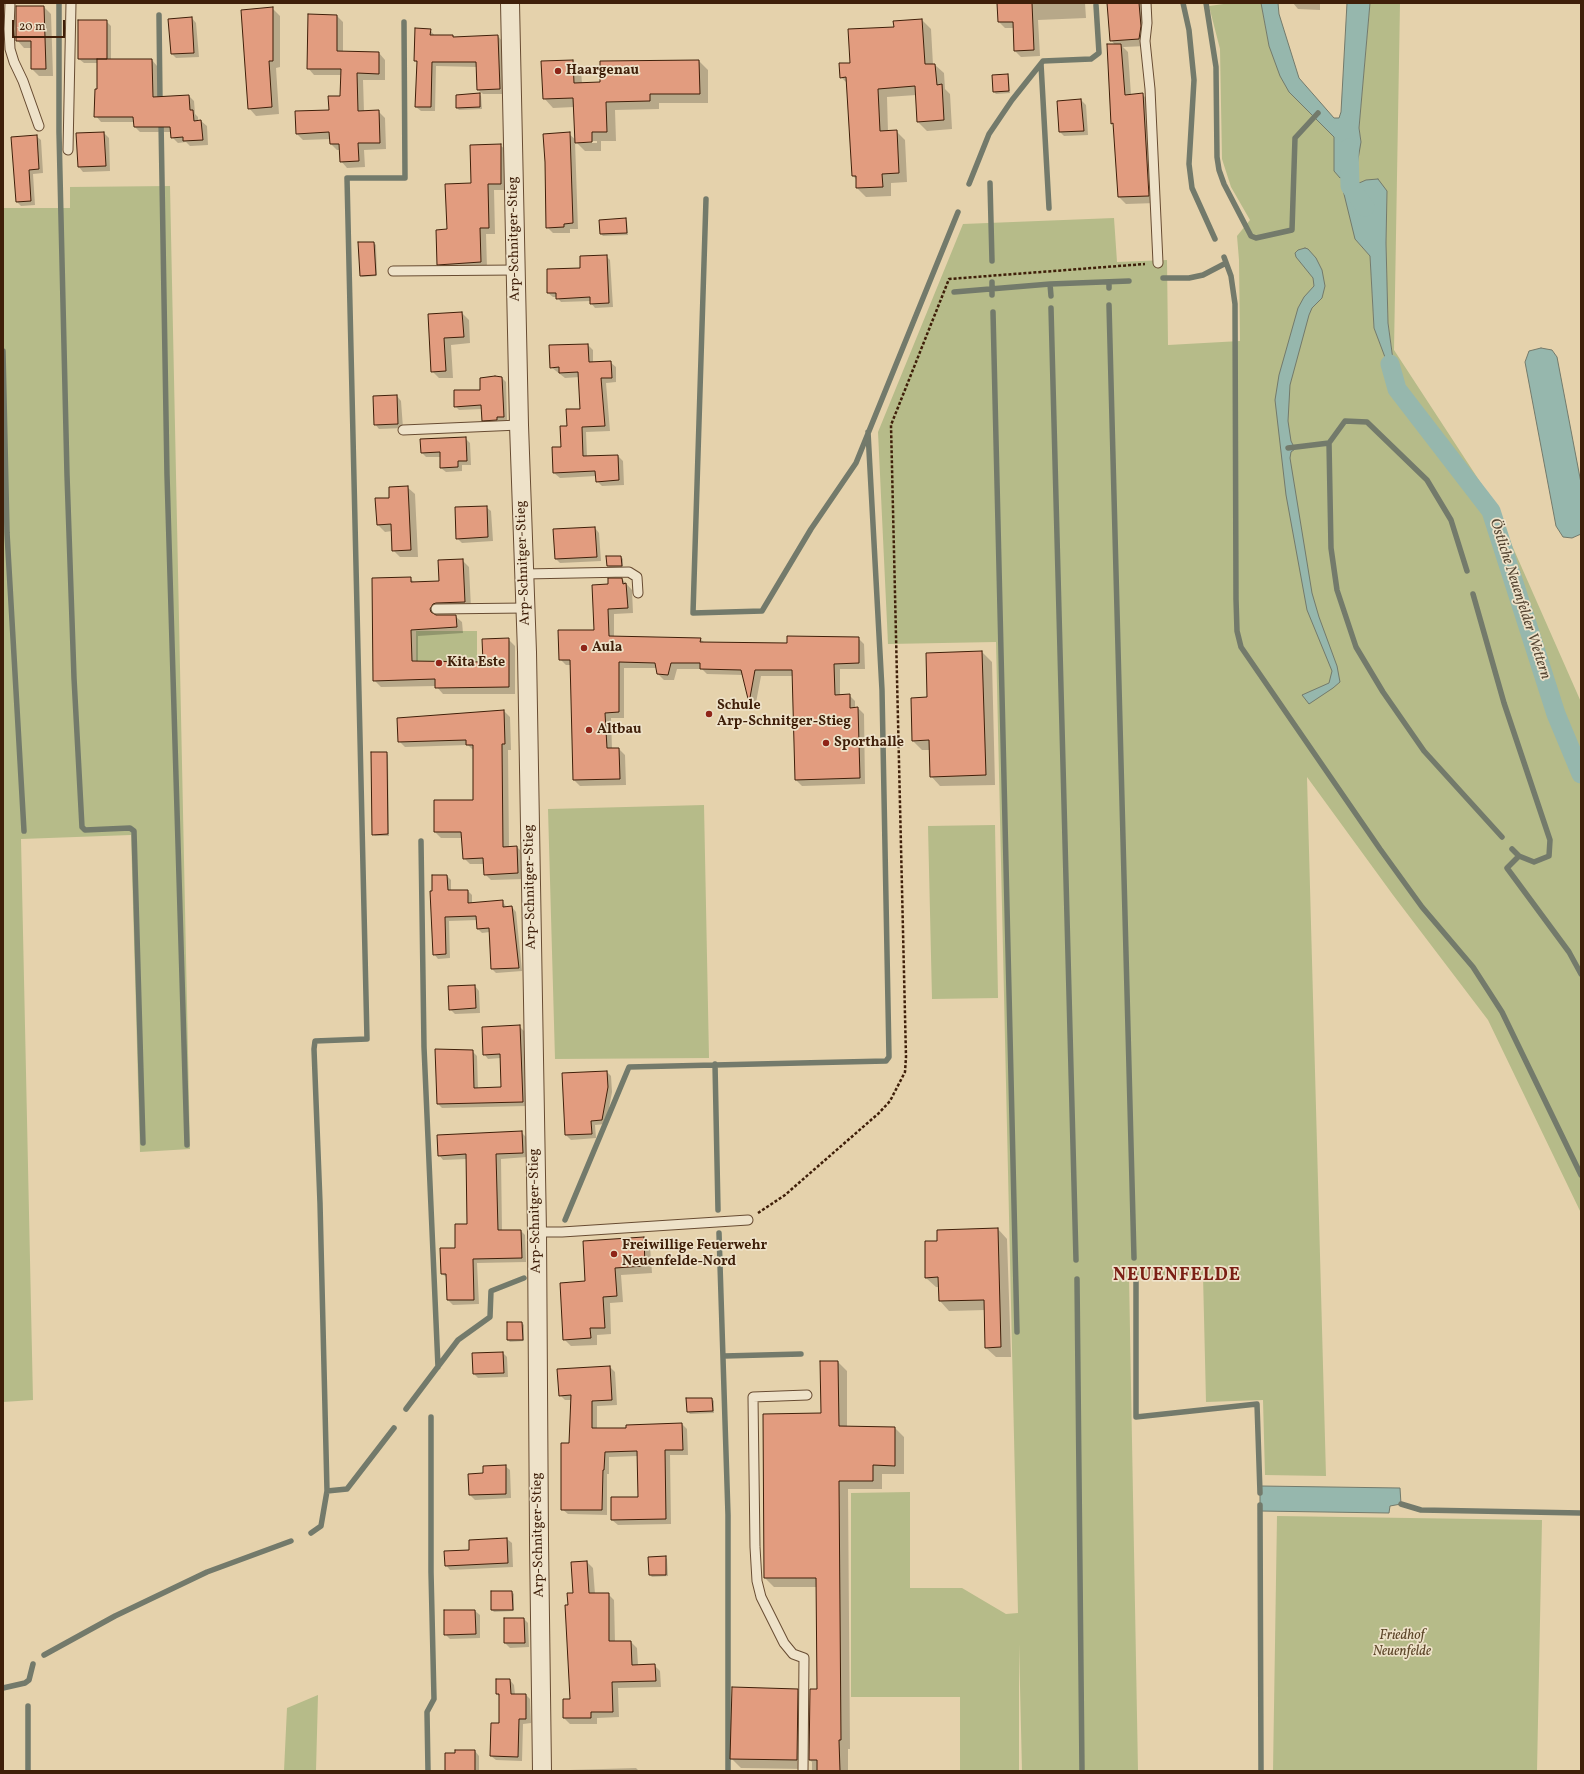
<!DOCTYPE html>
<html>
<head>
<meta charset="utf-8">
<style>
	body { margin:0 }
	#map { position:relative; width:1584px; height:1774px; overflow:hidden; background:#e5d2ac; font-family:Vollkorn,serif }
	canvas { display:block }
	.frame { position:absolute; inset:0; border:4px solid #3f1f09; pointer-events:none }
	.scale { position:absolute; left:12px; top:20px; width:53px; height:18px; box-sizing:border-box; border:2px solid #3f1f09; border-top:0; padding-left:5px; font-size:12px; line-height:14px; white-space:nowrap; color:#3f1f09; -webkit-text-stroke:3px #eee2c9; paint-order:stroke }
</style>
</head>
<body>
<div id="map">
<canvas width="1584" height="1774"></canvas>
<div class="frame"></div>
<div class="scale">20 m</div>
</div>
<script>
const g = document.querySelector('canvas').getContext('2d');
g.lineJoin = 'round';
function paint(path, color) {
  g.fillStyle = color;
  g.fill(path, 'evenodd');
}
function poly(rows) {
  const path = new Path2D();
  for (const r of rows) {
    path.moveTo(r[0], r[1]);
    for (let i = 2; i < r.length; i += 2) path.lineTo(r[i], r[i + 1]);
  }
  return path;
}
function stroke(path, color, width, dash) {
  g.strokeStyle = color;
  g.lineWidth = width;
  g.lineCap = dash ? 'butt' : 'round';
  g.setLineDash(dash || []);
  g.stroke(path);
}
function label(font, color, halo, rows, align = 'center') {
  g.font = font + ' Vollkorn,serif';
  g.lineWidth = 3.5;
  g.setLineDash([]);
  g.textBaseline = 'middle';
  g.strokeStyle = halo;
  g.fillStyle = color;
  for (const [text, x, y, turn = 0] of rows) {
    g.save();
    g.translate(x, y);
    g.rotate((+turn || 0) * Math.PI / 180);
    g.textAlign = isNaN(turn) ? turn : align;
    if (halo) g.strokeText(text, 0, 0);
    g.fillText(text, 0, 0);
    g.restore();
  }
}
paint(poly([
	[1231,3,1261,3,1269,46,1316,119,1334,137,1334,171,1361,142,1359,128,1370,3,1400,3,1394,350,1492,500,1581,702,1581,1213,1488,1020,1393,895,1307,777,1326,1476,1265,1475,1263,1400,1206,1402,1203,1275,1129,1276,1138,1771,1022,1771,1019,1644,1019,1771,960,1771,960,1697,851,1697,851,1493,910,1492,910,1588,962,1588,1006,1614,1018,1613,996,642,888,644,878,432,963,224,1114,218,1117,262,1167,260,1168,345,1240,341,1239,260,1237,236,1250,220,1231,187,1222,159,1220,49,1209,6],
	[1387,191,1386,243,1388,323,1397,386,1374,328,1370,256,1355,238],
	[170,186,190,1149,140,1152,131,835,21,839,33,1400,3,1402,3,208,70,208,70,187],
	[416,631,477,631,477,662,436,661,416,667],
	[704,805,709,1058,555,1059,548,809],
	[995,825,998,998,932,999,928,826],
	[1277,1516,1542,1520,1537,1771,1273,1771],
	[318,1695,316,1771,284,1771,287,1708]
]), '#b6bb89');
const water = poly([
	[1261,3,1278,3,1279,14,1299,78,1334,118,1339,118,1341,112,1347,3,1370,3,1359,128,1361,142,1356,171,1340,178,1334,171,1334,137,1289,92,1280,76,1269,46,1261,3],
	[1378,179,1387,191,1386,243,1388,323,1397,389,1374,328,1370,256,1355,239,1343,190,1366,180,1378,179],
	[1305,248,1308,249,1316,258,1322,270,1325,286,1322,298,1312,308,1309,315,1290,385,1288,421,1291,441,1295,449,1291,452,1290,458,1312,593,1319,617,1337,666,1340,682,1333,688,1309,704,1302,695,1329,683,1332,671,1307,610,1286,495,1275,400,1279,375,1298,308,1304,297,1314,286,1313,278,1296,257,1295,253,1298,250,1305,248],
	[1541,348,1552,350,1557,357,1581,483,1581,534,1572,538,1563,537,1556,526,1525,362,1529,351,1541,348],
	[1260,1486,1400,1488,1401,1504,1390,1506,1389,1513,1260,1511,1260,1486]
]);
paint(water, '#96b7ad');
stroke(water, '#737a6b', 1);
paint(poly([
	[998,3,1085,3,1086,18,1038,20,1040,56,1021,57,1015,51,1014,28,1005,28,999,22],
	[1108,3,1145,3,1146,46,1123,47,1128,52,1131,95,1143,95,1150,102,1156,203,1126,204,1119,197,1114,125,1112,123,1115,45,1111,40],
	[1293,3,1320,3,1320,10,1298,9],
	[44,7,51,14,53,76,39,76,32,69,32,48,24,48,17,40],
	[272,8,280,16,280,67,276,68,279,114,256,116,249,108],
	[337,16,343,22,343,53,379,53,385,60,385,80,363,80,364,112,378,111,385,118,386,149,364,150,365,167,347,168,341,161,340,150,337,150,331,144,331,139,303,140,296,133,330,111,341,97,342,75,314,75,308,68],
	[192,18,196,23,199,57,176,58,172,54],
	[922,20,931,29,933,65,935,65,944,73,945,89,950,94,952,129,927,131,918,122,916,95,887,97,888,132,896,131,905,140,907,182,891,183,891,196,866,197,857,188,857,180,853,176,847,83,841,77,851,64,895,28,894,21],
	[106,21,111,26,111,60,152,60,157,66,158,98,189,96,194,101,195,114,198,117,198,121,201,121,207,126,208,145,190,146,186,142,178,143,172,137,172,132,140,132,135,127,134,122,101,122,96,116,98,90,98,63,84,63,79,59],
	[430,30,435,36,453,36,455,38,498,36,502,41,504,94,483,94,478,90,477,67,436,66,435,111,421,111,416,107,418,63,415,61],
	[572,61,581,70,582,84,601,83,699,61,708,70,708,103,659,103,659,109,615,110,616,141,601,141,601,151,585,151,575,141,578,229,570,229,570,233,553,233,547,227,569,134,576,140,574,107,553,108,544,98],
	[583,141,597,141,597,143,583,143],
	[1007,75,1009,77,1010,93,996,94,994,92],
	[479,94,481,96,482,109,459,110,457,108,457,96],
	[1081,100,1086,105,1088,135,1064,136,1060,132],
	[104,133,109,138,110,171,83,172,79,167],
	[36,136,41,140,43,173,33,174,35,205,21,206,17,202],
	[500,145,507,151,507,190,494,190,495,234,486,234,487,268,445,271,438,264,448,230,472,184],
	[625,219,627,221,628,235,603,236,601,234],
	[374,243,376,245,377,276,362,277,360,275],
	[606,256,610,260,613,307,595,308,591,303,591,301,561,302,557,297,553,297,548,293,582,269],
	[462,313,469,320,470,343,451,345,453,378,439,378,432,371,429,315],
	[588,345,593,350,593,363,610,362,616,367,616,382,606,383,610,431,586,432,587,457,618,456,623,461,624,485,602,486,597,481,596,476,560,478,554,473,568,427,581,410,580,377,565,378,551,367],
	[502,378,506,382,507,420,500,421,500,424,487,424,483,420,482,409,459,410,455,406],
	[397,396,401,401,403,428,379,429,375,424],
	[465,438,470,443,471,465,462,465,462,471,446,472,441,468,441,457,426,457,422,453],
	[407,487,415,494,418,557,400,557,393,550,392,531,385,532,377,524,390,499],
	[486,507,491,511,493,541,462,543,457,538],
	[595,528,599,533,601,561,560,563,556,559],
	[621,557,623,559,623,568,610,568,608,566],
	[462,560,469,567,471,608,439,610,436,616,455,616,462,622,463,633,418,636,418,662,484,663,508,639,515,646,515,694,443,694,436,686,381,687,374,680,410,578,415,583,440,581],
	[622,579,632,590,633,613,614,614,614,637,700,639,705,643,788,644,858,638,864,644,865,669,840,669,840,696,849,695,855,701,855,708,858,708,864,714,865,784,802,786,796,780,793,676,761,676,755,708,750,703,743,675,707,674,702,669,677,669,674,680,664,680,658,674,657,668,624,668,624,718,611,718,612,749,619,749,625,755,626,785,580,786,574,780,571,665,566,665,560,659,595,631,609,585],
	[982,652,992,662,995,785,940,786,931,776,930,750,922,750,913,741,928,698],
	[504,711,510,717,511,750,508,750,509,847,517,847,523,853,524,879,491,880,485,874,485,864,470,864,464,858,462,838,441,838,435,832,435,801,474,801,474,751,468,745,405,747,399,741],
	[386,753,388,755,389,836,375,836,373,834],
	[447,876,451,880,451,891,468,891,472,895,472,904,503,902,507,908,512,907,516,912,522,971,496,973,492,969,490,932,482,933,478,929,478,920,449,921,450,958,438,959,434,954,433,892],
	[475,986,479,991,480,1013,455,1014,450,1009],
	[519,1026,524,1031,527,1106,442,1108,438,1104,472,1051,477,1056,478,1089,502,1088,501,1058,488,1059,484,1054],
	[607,1072,611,1076,612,1092,606,1124,595,1125,596,1138,571,1140,566,1135,563,1074],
	[521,1132,526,1137,527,1157,501,1159,502,1231,521,1231,525,1235,526,1262,477,1263,479,1304,453,1305,448,1300,448,1278,442,1274,468,1225,467,1159,443,1160,439,1155],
	[998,1229,1007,1239,1011,1357,996,1357,986,1348,985,1310,949,1311,940,1301,940,1287,936,1287,926,1278,938,1242],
	[643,1239,650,1246,652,1273,621,1275,623,1302,610,1303,611,1334,597,1335,597,1345,571,1346,564,1339,586,1282],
	[522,1323,524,1325,524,1341,510,1342,508,1340],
	[503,1353,507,1357,508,1377,478,1378,474,1374],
	[821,1362,838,1362,847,1371,847,1427,895,1428,904,1437,904,1474,882,1474,882,1489,848,1489,850,1749,848,1749,848,1771,812,1771,812,1762,810,1760,818,1690,817,1587,774,1587,765,1578,822,1414],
	[610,1367,615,1372,617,1405,597,1406,597,1429,627,1428,682,1424,687,1429,688,1455,670,1455,671,1524,618,1525,612,1520,639,1497,638,1456,609,1457,609,1474,607,1474,607,1515,568,1514,562,1509,570,1444,571,1400,565,1400,560,1395],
	[712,1399,714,1401,714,1413,690,1414,688,1412],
	[505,1466,510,1470,511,1498,475,1500,470,1495,484,1474],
	[507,1539,512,1543,513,1567,450,1570,446,1565,470,1551],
	[665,1557,667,1559,668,1576,652,1577,650,1575],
	[587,1562,593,1568,595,1594,608,1594,614,1600,615,1642,631,1642,637,1648,638,1665,654,1665,660,1671,661,1687,618,1688,619,1717,597,1718,597,1724,570,1724,564,1718,564,1700,571,1700,569,1606],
	[492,1592,512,1592,514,1594,514,1611,494,1612,492,1610],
	[475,1611,480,1615,480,1638,450,1639,445,1634],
	[524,1619,528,1623,529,1647,510,1648,505,1643],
	[510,1680,514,1685,515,1695,526,1695,530,1699,531,1723,523,1724,522,1761,496,1760,491,1756,500,1724,500,1697,497,1694],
	[797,1690,807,1699,806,1769,741,1768,731,1758],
	[475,1751,479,1756,479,1771,446,1771,456,1754],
	[636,1768,639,1771,570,1770]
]), '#0003');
stroke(poly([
	[1183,3,1189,30,1194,80,1189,164,1192,188,1215,239],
	[1206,3,1216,67,1217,157,1219,170,1224,184,1251,236,1256,238,1292,230,1295,138,1318,113],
	[59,4,59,132,67,475,74,678,82,827,85,830,130,828,134,831,143,1143],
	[159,15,160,102],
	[1041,64,1049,208],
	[161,121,167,475,187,1145],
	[990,183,992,261],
	[969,184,989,134,1012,100,1043,61,1091,59,1099,53,1096,5],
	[706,199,693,613,762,611,811,529,856,463,958,212],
	[1224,257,1231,276,1235,304,1236,599,1237,631,1241,647,1380,849,1422,907,1473,967,1502,1012,1581,1175],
	[1163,278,1189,278,1203,275,1226,263],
	[992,282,992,295],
	[1109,282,1109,288],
	[1050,284,1051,296],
	[954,292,1050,284,1129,281],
	[1109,305,1134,1258],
	[1051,308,1076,1260],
	[993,312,1017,1332],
	[3,351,7,533,24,831],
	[1288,448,1329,443],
	[1467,571,1451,520,1427,480,1367,422,1345,421,1329,443,1331,548,1337,590,1356,647,1383,692,1424,751,1502,837],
	[1473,594,1504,703,1550,840,1549,856,1534,862,1519,856,1512,849],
	[421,841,424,1047,438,1367],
	[1519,856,1507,868,1569,952,1581,974],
	[715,1064,718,1210],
	[565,1220,629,1067,886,1061,889,1057,882,690,868,432],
	[719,1233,728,1515,728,1771],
	[1136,1276,1136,1417,1257,1404,1260,1493],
	[1077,1279,1082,1771],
	[724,1356,801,1354],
	[406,1409,458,1340,490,1317,491,1291,524,1278],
	[327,1491,347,1489,394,1428],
	[1401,1504,1421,1510,1581,1513],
	[1260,1505,1261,1771],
	[311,1533,321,1526,327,1491,320,1203,314,1049,315,1041,367,1039,347,178,405,178,404,22],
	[44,1655,115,1616,207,1572,291,1541],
	[3,1688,25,1683,29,1680,33,1664],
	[28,1771,28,1706],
	[428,1771,427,1712,434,1699,431,1572,431,1417]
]), '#737a6b', 5.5);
stroke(poly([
	[1349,148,1350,186,1365,207],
	[1390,364,1397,389,1491,511,1556,714,1581,774]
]), '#96b7ad', 19);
const building = poly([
	[997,3,1032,3,1034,50,1014,51,1013,22,998,22,997,3],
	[1107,3,1139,3,1141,26,1139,39,1110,41,1107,3],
	[16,6,44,6,46,69,31,69,31,41,16,41,16,6],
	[273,7,273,61,269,61,272,107,248,109,241,10,273,7],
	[308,14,337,15,337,51,379,52,379,74,357,73,358,111,379,110,380,143,358,143,359,161,340,162,339,144,330,144,329,132,296,134,295,111,329,110,328,96,340,96,341,69,307,69,308,14],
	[192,17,194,53,171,54,168,19,192,17],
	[922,19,925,64,935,64,937,85,942,84,944,120,917,122,915,86,878,89,880,131,897,130,899,173,882,174,883,187,856,188,856,176,852,176,846,77,840,78,839,63,850,63,848,29,894,27,893,21,922,19],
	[78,20,107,20,107,59,78,59,78,20],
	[415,28,431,29,430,35,453,35,453,37,498,35,500,89,477,90,476,62,432,62,431,107,415,107,417,61,414,61,415,28],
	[1107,44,1121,44,1125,95,1143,93,1149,196,1118,197,1113,123,1111,124,1107,44],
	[97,59,152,59,153,97,189,95,190,110,193,110,194,121,201,120,203,140,183,141,183,137,171,138,170,127,134,127,133,117,94,117,95,89,97,89,97,59],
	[573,60,574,83,600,82,600,61,699,60,700,94,650,94,650,101,606,102,607,132,592,132,592,142,575,143,573,98,543,99,541,61,573,60],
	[1008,74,1009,91,993,92,992,75,1008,74],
	[480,93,480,107,456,108,456,95,480,93],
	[1081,99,1084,131,1059,132,1057,101,1081,99],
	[104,132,106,166,78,167,76,133,104,132],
	[570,132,573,223,564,224,564,227,546,228,545,162,543,134,570,132],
	[37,135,39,169,29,170,31,201,16,202,11,137,37,135],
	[501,144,501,184,488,184,489,228,480,228,481,262,437,265,436,230,447,229,445,184,471,183,470,145,501,144],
	[626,218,627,233,600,234,599,220,626,218],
	[358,242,374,242,376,275,360,276,358,242],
	[607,255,609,303,590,304,590,297,556,299,556,293,547,293,547,269,580,268,580,256,607,255],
	[462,312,464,337,444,338,446,371,431,372,428,314,462,312],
	[588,344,589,362,611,361,612,378,601,378,605,426,582,427,583,456,618,455,619,480,596,482,595,471,553,473,552,447,561,447,560,426,567,426,566,409,580,409,578,372,559,373,559,367,550,368,549,345,588,344],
	[495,376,502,377,504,417,497,417,497,420,482,421,481,405,454,407,454,390,480,390,480,378,495,376],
	[397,395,398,424,374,425,373,396,397,395],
	[466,437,467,461,458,461,458,467,440,468,440,452,421,453,420,439,466,437],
	[408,486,411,550,392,551,391,524,377,525,375,498,389,498,389,487,408,486],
	[487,506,488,537,456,539,455,507,487,506],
	[595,527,597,557,555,559,553,529,595,527],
	[606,556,621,556,622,566,607,566,606,556],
	[463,559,465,602,436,603,433,604,430,609,431,612,436,615,456,615,457,627,411,630,412,661,483,662,482,639,509,638,509,687,435,688,435,679,373,681,372,578,411,577,411,582,439,581,438,560,463,559],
	[608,578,622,578,623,584,626,583,628,608,608,609,609,636,701,638,700,642,787,643,787,636,859,637,859,663,834,664,835,695,850,694,850,708,858,707,860,778,795,780,792,670,755,670,749,703,741,670,700,669,700,663,671,663,668,675,657,674,655,663,619,662,619,712,605,713,607,748,619,748,620,779,573,780,570,660,559,660,558,630,594,630,592,585,608,584,608,578],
	[982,651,986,775,930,777,929,740,912,741,911,698,927,697,926,653,982,651],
	[504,710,505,744,502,744,503,847,517,846,518,873,484,875,483,858,463,859,461,832,434,832,434,800,473,800,473,745,466,745,466,740,398,742,397,718,504,710],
	[371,752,387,752,388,834,372,835,371,752],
	[432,875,447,875,448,890,468,890,468,903,503,900,503,907,512,906,519,968,491,969,489,928,477,929,476,916,445,917,446,954,433,955,430,891,432,891,432,875],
	[475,985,476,1008,449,1010,448,986,475,985],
	[520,1025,523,1102,437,1104,435,1049,473,1050,474,1088,501,1087,500,1054,483,1055,482,1027,520,1025],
	[607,1071,608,1087,602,1120,591,1121,592,1134,565,1135,562,1073,607,1071],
	[522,1131,523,1153,496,1154,498,1230,521,1230,522,1258,473,1259,474,1300,447,1300,446,1274,441,1274,440,1248,455,1248,455,1224,467,1224,466,1154,438,1156,437,1135,522,1131],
	[998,1228,1001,1347,985,1348,984,1300,939,1301,938,1277,925,1278,925,1241,937,1241,937,1230,998,1228],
	[644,1237,645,1266,615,1268,617,1296,603,1297,605,1328,590,1328,591,1338,563,1340,560,1283,585,1281,583,1241,644,1237],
	[507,1322,522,1322,523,1340,507,1340,507,1322],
	[503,1352,504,1373,473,1374,472,1353,503,1352],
	[820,1361,838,1361,839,1426,895,1427,895,1466,873,1465,873,1481,839,1481,841,1740,839,1740,840,1771,817,1771,817,1760,809,1760,810,1689,817,1689,816,1578,764,1578,763,1414,821,1413,820,1361],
	[610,1366,612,1400,592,1401,592,1428,626,1428,626,1425,682,1423,683,1450,665,1450,666,1519,611,1520,611,1497,638,1497,637,1451,605,1452,604,1470,603,1470,602,1510,561,1510,561,1443,569,1443,571,1395,559,1396,557,1369,610,1366],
	[686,1398,712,1398,713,1411,687,1412,686,1398],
	[506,1465,506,1494,469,1495,468,1474,483,1473,483,1466,506,1465],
	[507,1538,508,1563,445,1566,444,1551,469,1550,469,1540,507,1538],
	[666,1556,666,1575,649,1575,648,1557,666,1556],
	[587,1561,589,1593,609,1593,609,1641,631,1641,632,1665,655,1664,656,1681,612,1682,613,1712,591,1712,591,1718,563,1718,563,1699,570,1699,565,1605,568,1605,567,1593,573,1593,571,1562,587,1561],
	[491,1591,512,1591,513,1610,491,1610,491,1591],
	[444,1610,475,1610,476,1634,444,1635,444,1610],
	[504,1618,524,1618,525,1643,504,1643,504,1618],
	[496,1679,510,1679,511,1694,526,1694,526,1719,519,1719,518,1757,490,1756,491,1723,499,1723,499,1694,496,1694,496,1679],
	[732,1687,798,1689,797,1760,730,1759,732,1687],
	[455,1750,475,1750,475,1771,445,1771,445,1753,455,1753,455,1750]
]);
paint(building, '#e29c7f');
stroke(building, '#3f1f09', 1);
const service = poly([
	[10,3,9,29,10,49,14,62,23,81,39,126],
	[1146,3,1147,23,1145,41,1150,89,1158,263],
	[68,150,71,3],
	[393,271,516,270],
	[403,430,519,425],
	[524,574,629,572,637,577,638,593],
	[436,609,525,608],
	[537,1232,562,1232,748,1220],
	[803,1771,804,1658,793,1654,784,1643,761,1597,757,1581,755,1547,753,1397,807,1395]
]);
const minor = poly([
	[510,3,519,425,527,652,537,1232,539,1541,542,1771]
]);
stroke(service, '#684c32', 11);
stroke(minor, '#684c32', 20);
stroke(poly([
	[758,1213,785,1195,879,1113,890,1101,905,1072,906,1057,891,425,949,279,1145,264]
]), '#3f1f09', 2.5, [3, 2]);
stroke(service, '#eee2c9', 9);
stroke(minor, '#eee2c9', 18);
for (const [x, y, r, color] of [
	[558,71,4,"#8f2418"],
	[584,648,4,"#8f2418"],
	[439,663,4,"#8f2418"],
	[709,714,4,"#8f2418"],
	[589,730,4,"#8f2418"],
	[826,743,4,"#8f2418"],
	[614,1254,4,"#8f2418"]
]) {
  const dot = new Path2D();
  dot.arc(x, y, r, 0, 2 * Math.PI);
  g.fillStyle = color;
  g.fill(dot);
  stroke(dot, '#eee2c9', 1.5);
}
label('bold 14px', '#3f1f09', '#eee2c9', [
	["Haargenau",566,71],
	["Aula",592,648],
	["Kita Este",447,663],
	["Schule",717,706],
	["Arp-Schnitger-Stieg",717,722],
	["Altbau",597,730],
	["Sporthalle",834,743],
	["Freiwillige Feuerwehr",622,1246],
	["Neuenfelde-Nord",622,1262]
], 'left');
label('14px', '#3f1f09', '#eee2c9', [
	["Arp-Schnitger-Stieg",515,239,-91],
	["Arp-Schnitger-Stieg",524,563,-92],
	["Arp-Schnitger-Stieg",531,887,-91],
	["Arp-Schnitger-Stieg",536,1211,-91],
	["Arp-Schnitger-Stieg",539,1535,-91]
]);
label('italic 14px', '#5d4629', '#eee2c9', [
	["Friedhof",1402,1636],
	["Neuenfelde",1402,1652]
]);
label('italic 15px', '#554532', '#eee2c9', [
	["Östliche Neuenfelder Wettern",1519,599,72]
]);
g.letterSpacing = '1px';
label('bold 18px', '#7a1f14', '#eee2c9', [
	["NEUENFELDE",1177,1277]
]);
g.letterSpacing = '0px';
</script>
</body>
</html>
